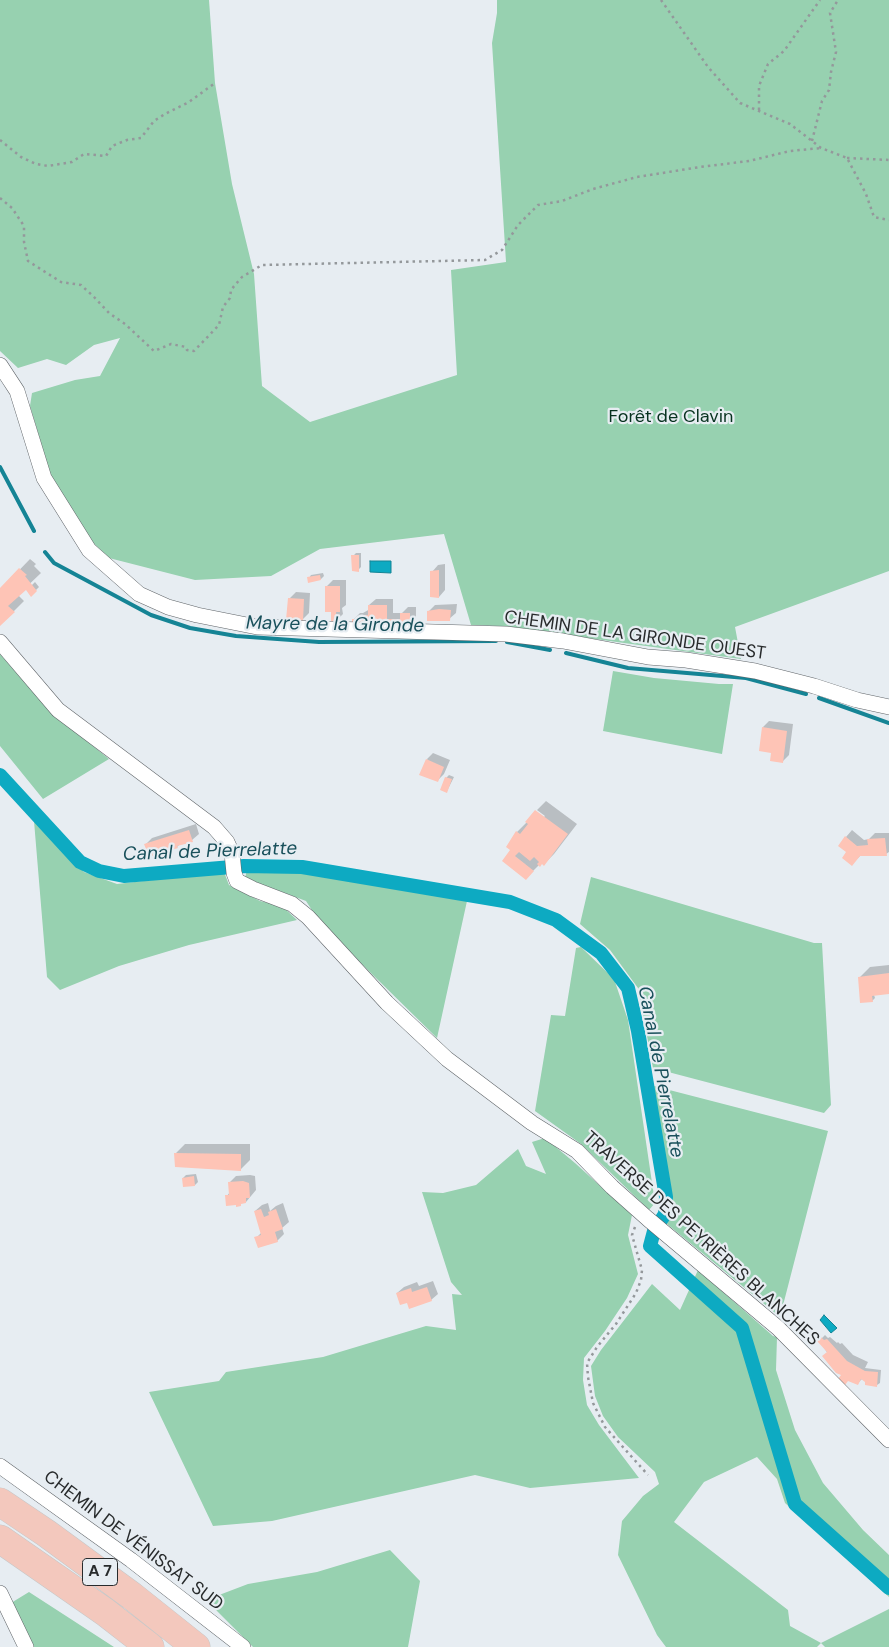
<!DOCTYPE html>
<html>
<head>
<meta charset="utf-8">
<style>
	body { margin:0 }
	canvas { display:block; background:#e7edf2 }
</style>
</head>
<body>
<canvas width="889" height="1647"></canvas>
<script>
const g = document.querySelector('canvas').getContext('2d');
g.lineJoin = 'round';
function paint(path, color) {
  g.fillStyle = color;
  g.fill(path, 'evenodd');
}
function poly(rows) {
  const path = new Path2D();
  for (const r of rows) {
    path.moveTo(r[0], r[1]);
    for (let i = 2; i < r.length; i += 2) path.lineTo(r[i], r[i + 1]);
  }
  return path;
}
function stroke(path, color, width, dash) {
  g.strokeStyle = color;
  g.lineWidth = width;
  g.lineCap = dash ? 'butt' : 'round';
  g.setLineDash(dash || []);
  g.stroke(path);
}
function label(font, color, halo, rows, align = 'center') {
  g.font = font + ' "DM Sans",sans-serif';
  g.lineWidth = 4.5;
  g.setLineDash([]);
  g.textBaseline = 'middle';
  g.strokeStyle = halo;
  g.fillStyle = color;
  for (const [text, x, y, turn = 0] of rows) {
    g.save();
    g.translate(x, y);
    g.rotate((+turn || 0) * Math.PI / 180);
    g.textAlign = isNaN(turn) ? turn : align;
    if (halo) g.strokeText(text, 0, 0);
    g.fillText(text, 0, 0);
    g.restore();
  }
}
paint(poly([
	[0,0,209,0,215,83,232,184,254,274,262,386,310,422,457,375,451,270,506,262,492,43,497,13,497,0,889,0,889,571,735,627,741,659,500,626,471,625,444,534,320,549,271,576,195,580,109,558,82,532,52,480,30,406,32,393,75,380,100,376,120,338,94,345,66,365,47,359,18,368,0,351],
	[0,654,51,712,109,759,43,799,0,746],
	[613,671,654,678,719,684,733,684,722,754,603,731],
	[34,821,84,872,117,884,224,872,229,885,260,901,282,906,297,920,189,945,119,966,60,990,47,977],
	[247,870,314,872,403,890,467,901,437,1038,321,924,306,901,245,878],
	[591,877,814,943,822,943,831,1105,824,1113,653,1068,638,988,610,950,580,924],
	[581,947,614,979,628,1020,655,1203,649,1210,581,1144,535,1111,551,1015,565,1016,576,948],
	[650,1085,828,1131,780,1317,667,1224,671,1209],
	[545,1138,575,1163,632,1215,628,1235,638,1274,627,1298,605,1331,584,1358,583,1380,587,1405,599,1425,639,1478,530,1488,475,1475,272,1521,213,1526,149,1392,219,1381,226,1372,323,1357,426,1326,456,1330,452,1294,462,1295,451,1282,422,1192,443,1193,476,1185,518,1149,526,1166,546,1174,532,1142],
	[698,1270,773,1336,777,1337,776,1370,795,1430,823,1483,863,1530,889,1555,889,1597,785,1503,777,1479,757,1457,704,1482,674,1522,788,1610,790,1626,821,1643,889,1609,889,1647,825,1647,821,1643,817,1647,666,1647,657,1635,618,1555,622,1521,643,1496,659,1484,655,1472,618,1437,603,1416,595,1396,591,1366,601,1350,652,1284,680,1310],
	[390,1550,420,1581,408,1647,253,1647,206,1600,248,1584,317,1572],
	[29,1592,114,1647,31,1647,11,1603]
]), '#97d1b0');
const water = poly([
	[370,561,391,561,391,573,370,572,370,561],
	[824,1315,837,1328,831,1333,820,1320,824,1315]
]);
paint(water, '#0daac2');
stroke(water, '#158495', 1);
paint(poly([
	[356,553,361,553,361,567,358,570,353,556],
	[30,559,36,564,34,566,41,573,18,595,24,601,0,625,0,590],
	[445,564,445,590,439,597,432,572,438,565],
	[323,573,324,576,321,579,309,578,311,575],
	[333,580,346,580,346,605,342,608,343,614,336,621,326,587],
	[35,582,39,587,31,595,27,590],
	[296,592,310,593,309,613,302,620,289,599],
	[376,599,393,599,393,613,402,613,408,607,416,607,416,618,410,624,354,619,360,613,363,613,370,609,369,605],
	[457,604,456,613,449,619,428,612,435,605],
	[769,721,793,724,789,755,783,761,772,751,763,727],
	[433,753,450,760,444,774,437,781,427,759],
	[449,775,454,777,447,791,446,778],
	[546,801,577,824,554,854,544,864,542,862,526,878,504,861,512,849,517,832,527,822,544,817,545,816,537,810],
	[196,824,199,834,192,840,180,844,177,847,145,845,152,838],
	[852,830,864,840,869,839,875,833,889,833,889,852,886,854,861,855,852,864,848,852,846,837],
	[889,965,889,993,874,995,875,998,872,1001,860,977,870,967],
	[185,1144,250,1144,250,1160,240,1170,175,1154],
	[196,1174,198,1182,195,1185,183,1178,186,1175],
	[250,1175,255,1176,256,1190,246,1202,227,1196,230,1192,229,1183,236,1176],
	[268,1203,270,1211,276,1206,283,1203,289,1222,282,1228,284,1234,277,1241,256,1238,262,1232,255,1211,262,1205],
	[433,1281,438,1294,431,1300,408,1301,397,1293,404,1287,417,1282,419,1286],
	[825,1335,828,1338,830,1337,837,1343,838,1342,840,1344,842,1343,853,1355,868,1362,865,1368,881,1370,880,1383,877,1385,862,1379,858,1383,843,1375,819,1341]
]), '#0003');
stroke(poly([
	[0,467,34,531],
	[45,552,54,563,151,615,190,628,236,636,319,642,496,641],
	[507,642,550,650],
	[566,653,628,668,746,678,806,694],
	[819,698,889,723]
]), '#158495', 4);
stroke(poly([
	[0,775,80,862,99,871,124,876,244,866,302,867,510,902,556,920,601,953,628,988,638,1031,666,1197,665,1214,654,1231,650,1246,742,1328,795,1504,889,1588]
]), '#0daac2', 14);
paint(poly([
	[351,555,359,555,359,572,352,571],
	[19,568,27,575,25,576,37,591,31,597,26,590,8,606,15,612,0,626,0,588],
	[439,570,439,598,430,597,430,571],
	[320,575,321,580,308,583,307,577],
	[325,586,340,586,340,612,336,612,337,622,331,622,331,612,325,612],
	[288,598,304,599,303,621,286,620],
	[368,605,387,605,387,619,400,619,400,613,410,613,410,626,352,625,352,619,359,619,359,615,368,615],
	[439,609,451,610,450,621,427,621,427,611],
	[762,727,787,731,783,763,770,761,771,753,759,751],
	[426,759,444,767,438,782,419,775],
	[445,777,452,779,447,793,440,790],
	[535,810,568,834,544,866,542,864,540,867,537,864,539,862,534,857,530,861,519,852,515,856,534,871,526,880,502,861,510,850,506,847,516,831,520,834,528,824,525,822],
	[189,830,193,842,177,846,178,848,149,857,144,844],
	[845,836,857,846,868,845,867,839,885,838,887,856,860,856,852,866,842,858,846,852,838,846],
	[889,973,889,994,872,996,873,1002,860,1003,858,977],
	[174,1153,241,1154,241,1171,175,1167],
	[194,1176,195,1186,183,1187,182,1178],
	[243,1181,249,1183,250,1198,246,1198,246,1203,241,1204,241,1206,236,1207,236,1205,226,1206,225,1195,229,1195,228,1182],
	[261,1209,264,1217,269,1215,268,1212,276,1209,283,1229,275,1232,278,1242,258,1248,254,1237,261,1235,254,1211],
	[427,1287,432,1301,409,1309,407,1303,400,1305,396,1293,411,1288,412,1292],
	[821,1337,824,1340,827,1339,847,1361,865,1371,878,1372,877,1387,865,1385,865,1382,861,1379,858,1385,848,1381,845,1385,838,1379,841,1375,836,1373,822,1356,827,1352,817,1341]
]), '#fec4b6');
const minor = poly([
	[0,365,17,391,44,478,89,550,139,594,168,607,197,615,257,627,506,634,563,641,648,657,686,660,755,671,814,686,857,700,889,707],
	[0,642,58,710,214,827,227,842,232,853,234,873,237,881,253,889,292,904,308,917,387,1003,447,1059,532,1123,577,1151,612,1187,648,1219,778,1328,889,1440],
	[0,1466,131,1560,243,1647],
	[0,1593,26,1647]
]);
const motorway = poly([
	[0,1502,46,1533,132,1596,196,1647],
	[0,1539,105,1612,150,1647]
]);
stroke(minor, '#606569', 16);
stroke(motorway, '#c7c8c8', 29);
stroke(poly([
	[661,0,708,67,740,103,790,124,821,148,847,158,866,194,874,217,889,220],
	[759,110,759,86,768,64,784,51,820,0],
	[0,140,21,157,36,164,48,166,72,162,84,154,106,156,112,146,127,140,141,138,154,121,165,114,189,102,215,83],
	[812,141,822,101,829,90,831,72,836,52,830,13,838,0],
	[847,158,889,160],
	[0,198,12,208,24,226,24,242,28,261,61,282,81,285,94,297,109,313,125,324,154,351,171,344,186,347,187,350,194,351,219,325,223,307,230,298,231,290,235,285,242,277,262,265,485,260,502,250,518,225,538,205,562,201,593,189,637,177,700,167,749,161,790,151,821,148],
	[635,1227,632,1235,642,1270,641,1280,636,1293,616,1324,597,1347,587,1363,588,1377,593,1403,605,1427,648,1475]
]), '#94989b', 2.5, [2.5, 4]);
stroke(minor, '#fff', 15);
stroke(motorway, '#f3c8bd', 28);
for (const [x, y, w] of [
	[100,1572,35]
]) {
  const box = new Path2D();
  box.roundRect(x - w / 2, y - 13.5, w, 27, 4);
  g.fillStyle = '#e7edf2';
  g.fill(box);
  stroke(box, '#282b2c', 1);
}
label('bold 16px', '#282b2c', null, [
	["A 7",100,1572]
]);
label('18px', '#07321f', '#e7edf2', [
	["Forêt de Clavin",671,417]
]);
label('18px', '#282b2c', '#e7edf2', [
	["CHEMIN DE LA GIRONDE OUEST",635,636,8],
	["TRAVERSE DES PEYRIÈRES BLANCHES",701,1239,42],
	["CHEMIN DE VÉNISSAT SUD",133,1541,37]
]);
label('italic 19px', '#19505b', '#e7edf2', [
	["Mayre de la Gironde",335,625,1],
	["Canal de Pierrelatte",210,852,-2],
	["Canal de Pierrelatte",660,1072,79]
]);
</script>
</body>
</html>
